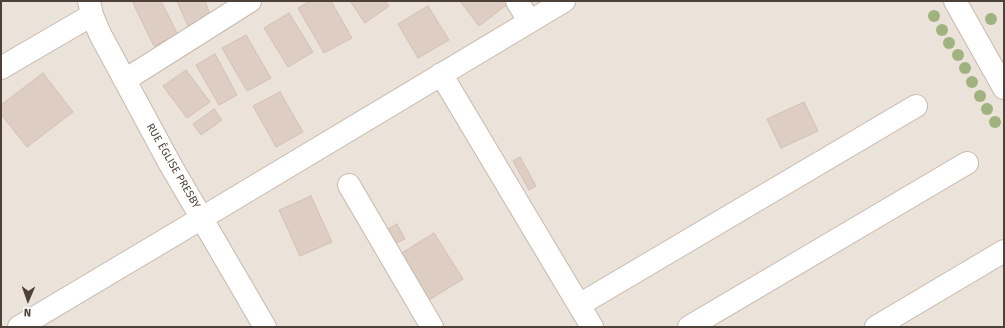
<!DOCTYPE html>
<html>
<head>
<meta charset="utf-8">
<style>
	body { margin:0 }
	#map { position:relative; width:1005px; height:328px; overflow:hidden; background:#f7f1eb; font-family:"Fira Sans",sans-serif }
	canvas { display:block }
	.frame { position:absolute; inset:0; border:2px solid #4c4038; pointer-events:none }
	.north { position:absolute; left:8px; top:280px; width:40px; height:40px; -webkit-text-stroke:3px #fff; paint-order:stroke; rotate:182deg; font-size:11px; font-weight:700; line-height:16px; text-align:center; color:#4c4038 }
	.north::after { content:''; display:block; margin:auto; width:14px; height:18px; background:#4c4038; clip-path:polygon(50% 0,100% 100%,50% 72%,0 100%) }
</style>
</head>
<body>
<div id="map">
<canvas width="1005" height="328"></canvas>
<div class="frame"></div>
<div class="north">N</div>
</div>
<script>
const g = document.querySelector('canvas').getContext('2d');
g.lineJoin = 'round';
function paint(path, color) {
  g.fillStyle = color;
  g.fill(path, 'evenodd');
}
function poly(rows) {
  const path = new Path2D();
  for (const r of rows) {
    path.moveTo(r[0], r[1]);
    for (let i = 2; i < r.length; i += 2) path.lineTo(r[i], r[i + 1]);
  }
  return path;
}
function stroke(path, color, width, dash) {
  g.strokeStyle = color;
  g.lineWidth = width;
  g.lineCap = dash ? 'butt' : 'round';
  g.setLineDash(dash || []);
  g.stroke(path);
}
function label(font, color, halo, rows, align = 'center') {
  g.font = font + ' "Fira Sans",sans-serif';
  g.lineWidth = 3.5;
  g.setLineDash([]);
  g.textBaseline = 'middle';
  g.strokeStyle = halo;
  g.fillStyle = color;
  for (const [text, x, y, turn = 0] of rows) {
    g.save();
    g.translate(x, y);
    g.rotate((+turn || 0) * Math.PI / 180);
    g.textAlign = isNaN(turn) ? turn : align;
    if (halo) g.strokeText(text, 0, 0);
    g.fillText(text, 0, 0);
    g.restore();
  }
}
paint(poly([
	[1,1,1004,1,1004,327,1,327]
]), '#ebe2d9');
const building = poly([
	[137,1,161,1,178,35,154,46,133,3,137,1],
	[177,1,205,1,211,17,188,26,177,1],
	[310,1,331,1,352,38,324,53,298,8,310,1],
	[350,1,385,1,389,6,365,23,350,1],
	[460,1,505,1,508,4,479,26,460,1],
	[428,6,449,40,418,58,398,24,428,6],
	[289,13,313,52,288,67,264,28,289,13],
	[246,35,271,78,247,91,222,48,246,35],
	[215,54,237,95,219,105,196,65,215,54],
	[186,70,210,102,187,118,163,86,186,70],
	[43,73,73,112,27,147,1,114,1,105,43,73],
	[280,92,303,132,276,147,253,106,280,92],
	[804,102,818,131,781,148,767,119,804,102],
	[214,109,222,120,201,135,193,124,214,109],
	[520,157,536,186,529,190,513,161,520,157],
	[311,196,332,242,300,256,279,210,311,196],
	[397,224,405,239,396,243,388,229,397,224],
	[434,233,463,279,429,300,400,254,434,233]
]);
paint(building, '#ddcdc2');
stroke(building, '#d5c0b2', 1);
const minor = poly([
	[89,1,92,15,100,34,170,164,265,327],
	[517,1,529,21],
	[955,1,1004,88],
	[1,68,92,15],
	[441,74,592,327],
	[125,80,250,1],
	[349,185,432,327],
	[579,305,916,106],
	[19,327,202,218,564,1],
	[689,327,967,163],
	[876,327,1004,251]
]);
stroke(minor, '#c6b9af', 24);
stroke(minor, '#fff', 22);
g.fillStyle = '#a0b27d';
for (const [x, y] of [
	[934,16],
	[991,19],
	[942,30],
	[949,43],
	[958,55],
	[965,68],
	[972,82],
	[980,96],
	[987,109],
	[995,122]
]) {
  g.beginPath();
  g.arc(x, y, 6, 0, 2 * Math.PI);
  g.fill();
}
label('11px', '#4c4038', '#fff', [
	["RUE ÉGLISE PRESBY",173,166,60]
]);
</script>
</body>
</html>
